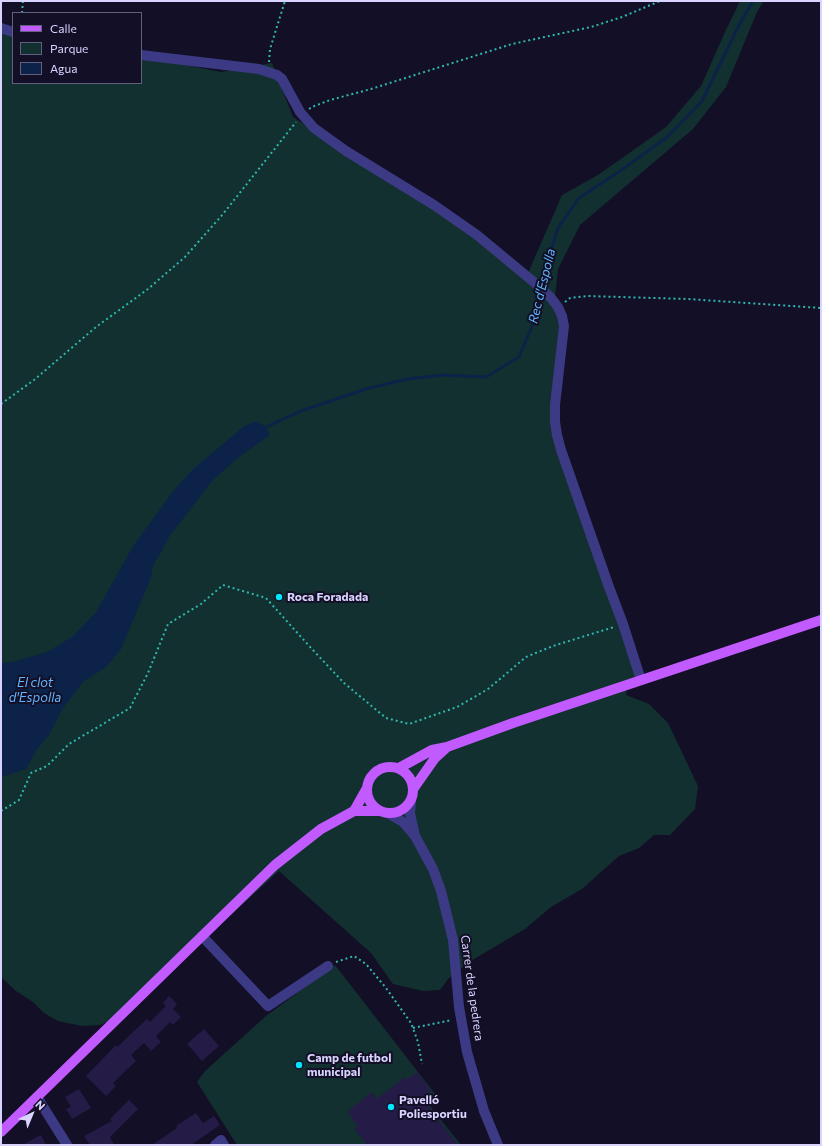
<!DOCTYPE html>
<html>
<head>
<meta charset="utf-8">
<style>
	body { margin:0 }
	#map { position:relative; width:822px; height:1146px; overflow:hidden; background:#130f26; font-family:Commissioner,sans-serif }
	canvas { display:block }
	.frame { position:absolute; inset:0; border:2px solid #d9d4ff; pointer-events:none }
	.legend { position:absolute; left:12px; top:12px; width:130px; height:72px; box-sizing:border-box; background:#130f26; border:1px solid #625e7d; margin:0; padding:5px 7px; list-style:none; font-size:12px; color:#d9d4ff }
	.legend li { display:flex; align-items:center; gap:8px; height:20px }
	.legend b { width:20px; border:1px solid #625e7d }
	.north { position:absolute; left:12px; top:1094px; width:40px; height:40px; -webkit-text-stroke:3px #130f26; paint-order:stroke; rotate:44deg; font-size:11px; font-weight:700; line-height:16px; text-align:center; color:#d9d4ff }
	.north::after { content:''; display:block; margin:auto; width:14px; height:18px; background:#d9d4ff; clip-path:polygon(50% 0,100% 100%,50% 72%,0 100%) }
</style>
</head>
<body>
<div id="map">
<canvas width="822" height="1146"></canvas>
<div class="frame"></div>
<ul class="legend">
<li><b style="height:5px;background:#c25bff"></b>Calle</li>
<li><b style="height:11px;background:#12302f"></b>Parque</li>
<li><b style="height:11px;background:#0c2248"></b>Agua</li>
</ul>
<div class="north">N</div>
</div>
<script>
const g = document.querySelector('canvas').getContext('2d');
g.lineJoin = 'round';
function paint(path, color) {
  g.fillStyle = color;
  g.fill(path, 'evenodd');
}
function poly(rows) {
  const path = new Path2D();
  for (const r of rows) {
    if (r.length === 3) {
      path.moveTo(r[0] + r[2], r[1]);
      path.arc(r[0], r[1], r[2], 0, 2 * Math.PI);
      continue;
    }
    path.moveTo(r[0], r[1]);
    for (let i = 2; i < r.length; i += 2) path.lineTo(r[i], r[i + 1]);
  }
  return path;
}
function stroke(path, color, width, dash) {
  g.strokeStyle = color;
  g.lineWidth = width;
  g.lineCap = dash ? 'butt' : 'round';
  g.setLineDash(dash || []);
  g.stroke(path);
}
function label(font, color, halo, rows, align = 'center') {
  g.font = font + ' Commissioner,sans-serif';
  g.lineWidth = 4;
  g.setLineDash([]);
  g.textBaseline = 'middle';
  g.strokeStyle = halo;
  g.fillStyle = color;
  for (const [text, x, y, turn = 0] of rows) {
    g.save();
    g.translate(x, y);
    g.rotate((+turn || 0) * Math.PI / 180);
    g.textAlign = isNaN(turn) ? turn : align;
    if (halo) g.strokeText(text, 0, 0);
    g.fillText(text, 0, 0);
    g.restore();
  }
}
paint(poly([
	[740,1,764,1,757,12,726,87,693,129,580,225,558,269,554,306,563,315,556,427,643,681,627,687,626,695,649,704,668,723,698,786,695,809,670,835,654,835,639,848,619,856,582,889,551,907,525,929,469,962,448,979,440,990,423,991,393,984,371,953,279,871,120,1016,100,1025,82,1026,58,1021,44,1013,33,1002,16,991,1,977,1,29,13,32,13,83,141,83,141,56,221,72,272,63,293,117,477,236,525,280,562,195,598,175,666,127,701,86,725,32],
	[335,965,439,1099,430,1106,461,1145,237,1145,197,1082,205,1071,266,1016]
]), '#12302f');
paint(poly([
	[256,421,266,427,270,435,239,457,213,480,169,537,162,551,153,565,151,578,120,651,106,667,83,682,63,708,49,735,38,748,26,769,1,777,1,663,12,662,47,652,72,637,96,612,133,546,174,490,193,469,243,427]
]), '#0c2248');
stroke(poly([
	[540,284,558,228,579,198,620,171,666,138,702,101,739,25,753,1],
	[266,427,301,411,366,389,407,379,443,375,486,377,519,357,533,324,539,289]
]), '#0c2248', 3);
paint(poly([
	[169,996,177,1004,173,1009,181,1017,173,1025,170,1022,156,1036,161,1042,151,1051,144,1043,131,1055,136,1061,113,1083,116,1086,106,1096,86,1076,116,1045,117,1047,147,1019,150,1022,166,1006,163,1003],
	[204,1029,219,1046,202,1061,187,1044],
	[417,1072,431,1091,422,1098,458,1145,367,1145,354,1128,358,1126,347,1112,372,1092,377,1099,405,1077,407,1079],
	[79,1089,91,1108,72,1119,66,1109,71,1107,65,1097],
	[129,1100,138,1109,110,1137,114,1145,90,1145,84,1136,112,1121,110,1119],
	[196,1113,203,1123,214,1116,220,1125,191,1145,152,1145,177,1128,176,1126],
	[41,1135,46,1145,22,1145]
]), '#241b47');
stroke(poly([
	[22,13,23,1],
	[269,62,270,49,285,1],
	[309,109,312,107,330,100,371,89,512,44,591,27,622,17,660,1],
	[565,302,570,298,587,296,688,299,821,308],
	[1,404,34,380,96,327,148,289,185,257,223,214,296,122],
	[1,811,19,800,31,773,47,766,69,744,130,708,148,673,168,624,201,604,223,585,266,598,311,648,344,683,386,718,409,724,457,707,488,689,526,657,553,646,614,627],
	[336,962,354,956,366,964,386,988,411,1023,418,1042,422,1064],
	[413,1028,452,1020]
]), '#2fb8b0', 2, [2, 3]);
stroke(poly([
	[1,28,13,32],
	[141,55,259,69,277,75,282,79,300,112,314,128,346,151,434,205,477,235,535,283,551,298,558,307,562,316,564,326,555,405,555,422,557,435,561,450,609,587,623,624,641,680],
	[411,802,410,813,415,836],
	[389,814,403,822,415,836,433,869,441,891,453,940,459,1007,467,1052,484,1111,498,1145],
	[202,936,268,1006,328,966],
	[37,1097,67,1145],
	[215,1145,221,1140,224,1145]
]), '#3d3a85', 10);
stroke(poly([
	[390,790,23],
	[399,768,432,750,447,747,513,723,821,620],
	[414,788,435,758,446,748],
	[354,811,367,788],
	[1,1132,275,865,321,829,354,811,378,811]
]), '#c25bff', 10);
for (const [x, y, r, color] of [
	[279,597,4,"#00e5ff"],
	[299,1065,4,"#00e5ff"],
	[391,1107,4,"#00e5ff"]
]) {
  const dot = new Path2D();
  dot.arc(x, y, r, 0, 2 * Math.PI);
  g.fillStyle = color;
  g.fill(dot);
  stroke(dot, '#130f26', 1.5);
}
label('bold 12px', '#d9d4ff', '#130f26', [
	["Roca Foradada",287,597],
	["Camp de futbol",307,1058],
	["municipal",307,1072],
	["Pavelló",399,1100],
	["Poliesportiu",399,1114]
], 'left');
label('12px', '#d9d4ff', '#130f26', [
	["Carrer de la pedrera",472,988,82]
]);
label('italic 13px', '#62b6ff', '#130f26', [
	["Rec d'Espolla",542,286,-76],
	["El clot",35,683],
	["d'Espolla",35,698]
]);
</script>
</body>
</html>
